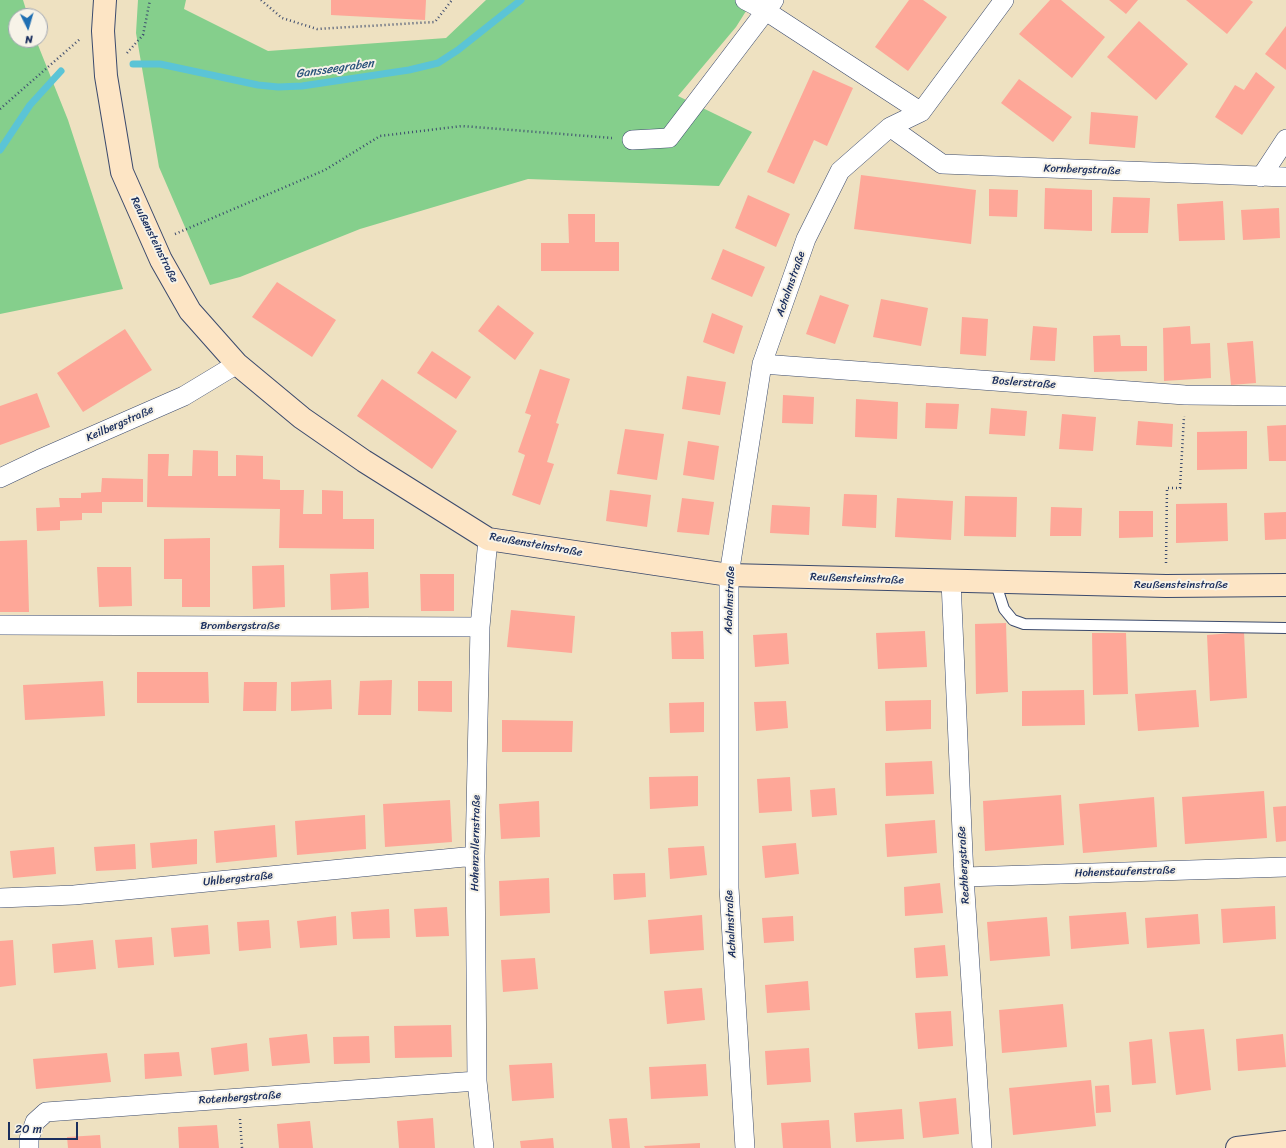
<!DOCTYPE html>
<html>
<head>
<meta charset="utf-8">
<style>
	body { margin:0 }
	#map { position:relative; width:1286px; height:1148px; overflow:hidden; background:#eee1c1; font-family:Sriracha,sans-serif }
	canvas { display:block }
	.north { position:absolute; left:8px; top:8px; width:40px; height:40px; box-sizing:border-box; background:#f7f3e8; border:1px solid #9fa5b1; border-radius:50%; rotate:175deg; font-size:11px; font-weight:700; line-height:16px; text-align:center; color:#1b2f5e }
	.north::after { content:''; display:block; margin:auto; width:14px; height:18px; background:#1f6fb2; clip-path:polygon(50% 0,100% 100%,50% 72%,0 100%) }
	.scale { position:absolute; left:8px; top:1122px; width:70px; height:18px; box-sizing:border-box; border:2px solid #1b2f5e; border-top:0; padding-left:5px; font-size:12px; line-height:14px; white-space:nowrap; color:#1b2f5e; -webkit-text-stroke:3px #f7f3e8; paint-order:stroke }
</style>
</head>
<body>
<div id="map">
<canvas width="1286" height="1148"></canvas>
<div class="north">N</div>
<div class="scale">20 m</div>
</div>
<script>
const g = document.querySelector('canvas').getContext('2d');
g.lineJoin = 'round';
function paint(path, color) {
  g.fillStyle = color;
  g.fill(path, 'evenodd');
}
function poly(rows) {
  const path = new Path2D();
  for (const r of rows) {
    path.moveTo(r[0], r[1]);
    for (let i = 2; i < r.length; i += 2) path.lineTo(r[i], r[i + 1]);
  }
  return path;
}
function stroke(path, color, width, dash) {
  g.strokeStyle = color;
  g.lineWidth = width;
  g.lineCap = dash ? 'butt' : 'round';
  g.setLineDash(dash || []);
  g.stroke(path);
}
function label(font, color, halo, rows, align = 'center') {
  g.font = font + ' Sriracha,sans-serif';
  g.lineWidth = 4;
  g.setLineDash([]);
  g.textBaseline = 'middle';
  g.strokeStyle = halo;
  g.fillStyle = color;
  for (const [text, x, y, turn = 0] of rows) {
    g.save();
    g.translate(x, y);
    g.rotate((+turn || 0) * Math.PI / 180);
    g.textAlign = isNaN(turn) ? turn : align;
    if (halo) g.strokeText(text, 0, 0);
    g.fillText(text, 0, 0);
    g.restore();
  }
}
paint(poly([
	[0,0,23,0,28,16,16,16,16,40,36,40,68,120,123,289,0,314],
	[138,0,186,0,184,9,268,51,446,38,486,0,753,0,736,27,678,96,752,132,719,186,528,179,360,229,240,277,210,285,159,167,136,33]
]), '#85cf8c');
stroke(poly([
	[133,64,160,64,258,85,278,87,302,86,409,70,438,63,458,50,521,0],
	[0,150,30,105,61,71]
]), '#5bc4d6', 7);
paint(poly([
	[331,0,426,0,425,20,331,15],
	[909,0,923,0,947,17,908,71,875,47],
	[1050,0,1061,0,1105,37,1072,78,1019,34],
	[1109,0,1138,0,1126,14],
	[1186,0,1250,0,1253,2,1227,34],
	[1139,21,1188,64,1156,100,1107,57],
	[1286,26,1286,70,1265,54],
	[813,70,853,88,827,146,814,140,794,184,767,172],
	[1256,72,1275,87,1242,135,1215,117,1235,85,1244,90],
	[1019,79,1072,117,1053,142,1001,103],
	[1091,112,1138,116,1135,148,1089,144],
	[861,175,976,190,971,244,854,229],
	[1045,188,1092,190,1092,231,1044,229],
	[989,189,1018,190,1017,217,989,216],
	[748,195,790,214,776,247,735,228],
	[1113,197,1150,198,1148,233,1111,233],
	[1223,201,1225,240,1179,241,1177,204],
	[1279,208,1280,238,1243,240,1241,210],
	[568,214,595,214,595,242,619,242,619,271,541,271,541,243,569,243],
	[723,249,765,267,752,297,711,279],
	[277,282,336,320,312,357,252,317],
	[820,295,849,305,835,344,806,334],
	[881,299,928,308,921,346,873,337],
	[498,305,534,333,515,360,478,331],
	[712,313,743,326,734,354,703,342],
	[962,317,988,319,986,356,960,354],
	[1033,326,1057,328,1055,361,1030,360],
	[1190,326,1191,344,1210,343,1211,378,1164,381,1163,328],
	[125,329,152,370,83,412,57,373],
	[1120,335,1121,346,1147,346,1147,371,1094,372,1093,336],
	[1253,341,1256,383,1231,385,1227,343],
	[432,351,471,377,456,399,417,373],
	[540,369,570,379,556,423,559,424,547,462,554,464,540,505,512,495,525,455,518,452,531,415,525,413],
	[687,376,726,382,720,415,682,409],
	[382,379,457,431,432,469,357,416],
	[37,393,50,427,0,445,0,406],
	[783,395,814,397,813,424,782,423],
	[856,399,898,402,897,439,855,437],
	[926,403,959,404,957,429,925,428],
	[991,408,1027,411,1025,436,989,434],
	[1062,414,1096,417,1093,451,1059,449],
	[1138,421,1173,424,1172,447,1136,445],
	[1286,425,1286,461,1269,461,1267,426],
	[625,429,664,434,657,480,617,474],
	[1247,431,1247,469,1197,470,1197,432],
	[688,441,719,446,714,480,683,475],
	[193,450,218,451,218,476,236,476,236,455,263,456,263,479,280,480,280,490,304,490,303,514,322,514,322,490,343,491,343,519,374,519,374,549,279,548,280,509,147,507,148,454,169,454,168,476,192,476],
	[102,478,143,479,143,502,102,502,102,513,82,513,82,520,60,521,60,530,37,531,36,508,60,507,59,498,81,498,81,493,101,492],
	[610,490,651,495,647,527,606,521],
	[844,494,877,495,876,528,842,526],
	[965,496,1017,497,1016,537,964,536],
	[682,498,714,502,709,535,677,532],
	[897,498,953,501,951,540,895,537],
	[1227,503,1228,541,1176,543,1176,504],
	[772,505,810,507,809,535,770,533],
	[1051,507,1082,508,1081,536,1050,536],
	[1119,511,1153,511,1153,537,1119,538],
	[1286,512,1286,539,1265,540,1264,513],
	[210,538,210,607,182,607,182,579,164,579,164,539],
	[27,540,29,612,0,612,0,541],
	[284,565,285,607,253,609,252,566],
	[97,567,131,567,132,606,99,607],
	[368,572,369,608,331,610,330,574],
	[420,574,454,574,454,611,421,611],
	[511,610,575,616,572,653,507,647],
	[1006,623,1008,692,976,694,975,624],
	[703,631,704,659,672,659,671,632],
	[925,631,927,667,878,669,876,633],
	[1244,632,1247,698,1210,701,1207,635],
	[787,633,789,664,755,667,753,635],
	[1092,633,1126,633,1128,694,1093,695],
	[137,672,208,672,209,703,137,703],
	[331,680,332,709,291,711,291,682],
	[392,680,391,715,358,715,360,681],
	[103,681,105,716,25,720,23,685],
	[418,681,452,681,452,712,418,711],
	[244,682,277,682,276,711,243,711],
	[1084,690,1085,725,1022,726,1022,691],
	[1196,690,1199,727,1138,731,1135,694],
	[931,700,931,729,886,731,885,701],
	[786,701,788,728,756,731,754,702],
	[704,702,704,732,670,733,669,703],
	[502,720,573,721,572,752,502,752],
	[932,761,934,794,886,796,885,763],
	[698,776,698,806,650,809,649,777],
	[790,777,792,811,759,813,757,779],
	[835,788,837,815,812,817,810,790],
	[1264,791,1267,838,1185,844,1182,797],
	[1061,795,1064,845,985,851,983,801],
	[1154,797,1157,847,1083,853,1079,804],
	[450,800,452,842,385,847,383,804],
	[539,801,540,837,501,839,499,804],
	[1286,806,1286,841,1276,842,1273,807],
	[365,815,366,849,297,855,295,821],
	[935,820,937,853,887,857,885,824],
	[275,825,277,857,216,863,214,831],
	[197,839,197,864,152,868,150,843],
	[796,843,799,874,765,878,762,846],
	[135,844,136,869,96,871,94,847],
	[704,846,707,875,670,879,668,848],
	[54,847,56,874,13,878,10,851],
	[645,873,646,897,614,900,613,874],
	[549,878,550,913,500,916,499,881],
	[940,883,943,913,905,916,904,887],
	[1275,906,1276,939,1223,943,1221,909],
	[447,907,449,936,416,937,414,909],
	[389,909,390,938,353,939,351,912],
	[1126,912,1129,944,1071,949,1069,916],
	[1198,914,1200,944,1147,948,1145,918],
	[702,915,704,950,650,954,648,920],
	[336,916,337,945,300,948,297,921],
	[793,916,794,941,764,943,762,918],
	[1047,917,1050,956,990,961,987,922],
	[269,920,271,948,239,951,237,922],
	[208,925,210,954,174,957,171,928],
	[152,937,154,965,118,968,115,940],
	[13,940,16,985,0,987,0,941],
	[93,940,96,969,54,973,52,944],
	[945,945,948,976,916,978,914,948],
	[535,958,538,989,503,992,501,960],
	[808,981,810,1010,767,1013,765,985],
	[702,988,705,1020,667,1024,664,991],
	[1063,1004,1067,1047,1002,1053,999,1010],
	[951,1011,953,1046,918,1049,915,1013],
	[451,1025,452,1057,395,1058,394,1026],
	[1204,1029,1211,1090,1176,1095,1169,1032],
	[307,1034,310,1063,272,1066,269,1038],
	[1283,1034,1286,1067,1238,1071,1236,1039],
	[369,1036,370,1063,334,1064,333,1037],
	[1152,1039,1156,1083,1132,1085,1129,1042],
	[247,1043,249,1071,214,1075,211,1048],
	[809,1048,811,1082,767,1085,765,1051],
	[179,1052,182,1076,145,1079,144,1054],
	[107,1053,111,1082,36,1089,33,1059],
	[552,1063,554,1098,512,1101,509,1065],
	[706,1064,708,1096,651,1099,649,1067],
	[1091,1080,1096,1126,1013,1135,1009,1088],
	[1109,1085,1111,1112,1096,1113,1095,1086],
	[956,1098,959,1134,923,1138,919,1102],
	[902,1109,904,1139,856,1142,854,1113],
	[433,1118,435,1148,399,1148,397,1121],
	[627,1118,630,1148,612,1148,609,1119],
	[829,1120,831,1148,783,1148,781,1123],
	[310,1121,313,1148,279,1148,277,1124],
	[217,1125,219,1148,179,1148,178,1127],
	[100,1135,101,1148,68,1148,67,1137],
	[553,1138,554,1148,521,1148,520,1141],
	[700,1143,700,1148,645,1148,644,1146]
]), '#fea798');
const lane = poly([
	[995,581,1004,609,1013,620,1024,624,1286,628]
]);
const street = poly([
	[745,0,766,11,921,112],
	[890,127,942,164,1286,177],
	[632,140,669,138,774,0],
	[1261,177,1286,139],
	[762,364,1185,395,1286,396],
	[0,478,40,459,184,396,237,364],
	[951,581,964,877,982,1148],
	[0,625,480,627],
	[964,877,1286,867],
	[0,898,74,895,475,856],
	[29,1148,29,1139,35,1122,46,1112,477,1081],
	[484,1148,477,1081,475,856,480,627,488,539],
	[745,1148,729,888,729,575,762,364,806,239,840,171,890,127,921,112,1004,0]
]);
const secondary = poly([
	[105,0,103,31,106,76,122,172,161,260,190,311,237,364,302,418,364,461,488,539,729,575,1166,586,1286,585],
	[1237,1148,1286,1142]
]);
stroke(lane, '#3b4a6d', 12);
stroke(street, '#3b4a6d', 20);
stroke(secondary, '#3b4a6d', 24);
stroke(poly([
	[261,0,282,18,317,29,435,22,452,0],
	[127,53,143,35,150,0],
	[0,109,80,39],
	[175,234,325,170,380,136,462,126,612,138],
	[1166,563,1167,488,1180,488,1184,416],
	[240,1119,242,1148]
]), '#3b4a6d', 2.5, [1, 3]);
stroke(lane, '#fff', 10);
stroke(street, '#fff', 19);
stroke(secondary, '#fde5c5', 22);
label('11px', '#1b2f5e', '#f7f3e8', [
	["Kornbergstraße",1082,170,2],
	["Reußensteinstraße",154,240,64],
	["Achalmstraße",791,284,-71],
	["Boslerstraße",1024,383,4],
	["Keilbergstraße",120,424,-24],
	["Reußensteinstraße",536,545,10],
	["Reußensteinstraße",857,579,2],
	["Reußensteinstraße",1181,585],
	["Achalmstraße",730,600,-88],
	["Brombergstraße",240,626],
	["Hohenzollernstraße",476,843,-89],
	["Rechbergstraße",964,865,-93],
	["Hohenstaufenstraße",1125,872,-2],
	["Uhlbergstraße",238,879,-6],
	["Achalmstraße",731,924,-93],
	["Rotenbergstraße",240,1098,-4]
]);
label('italic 12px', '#2b547c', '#f7f3e8', [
	["Gansseegraben",335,69,-8]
]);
</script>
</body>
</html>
